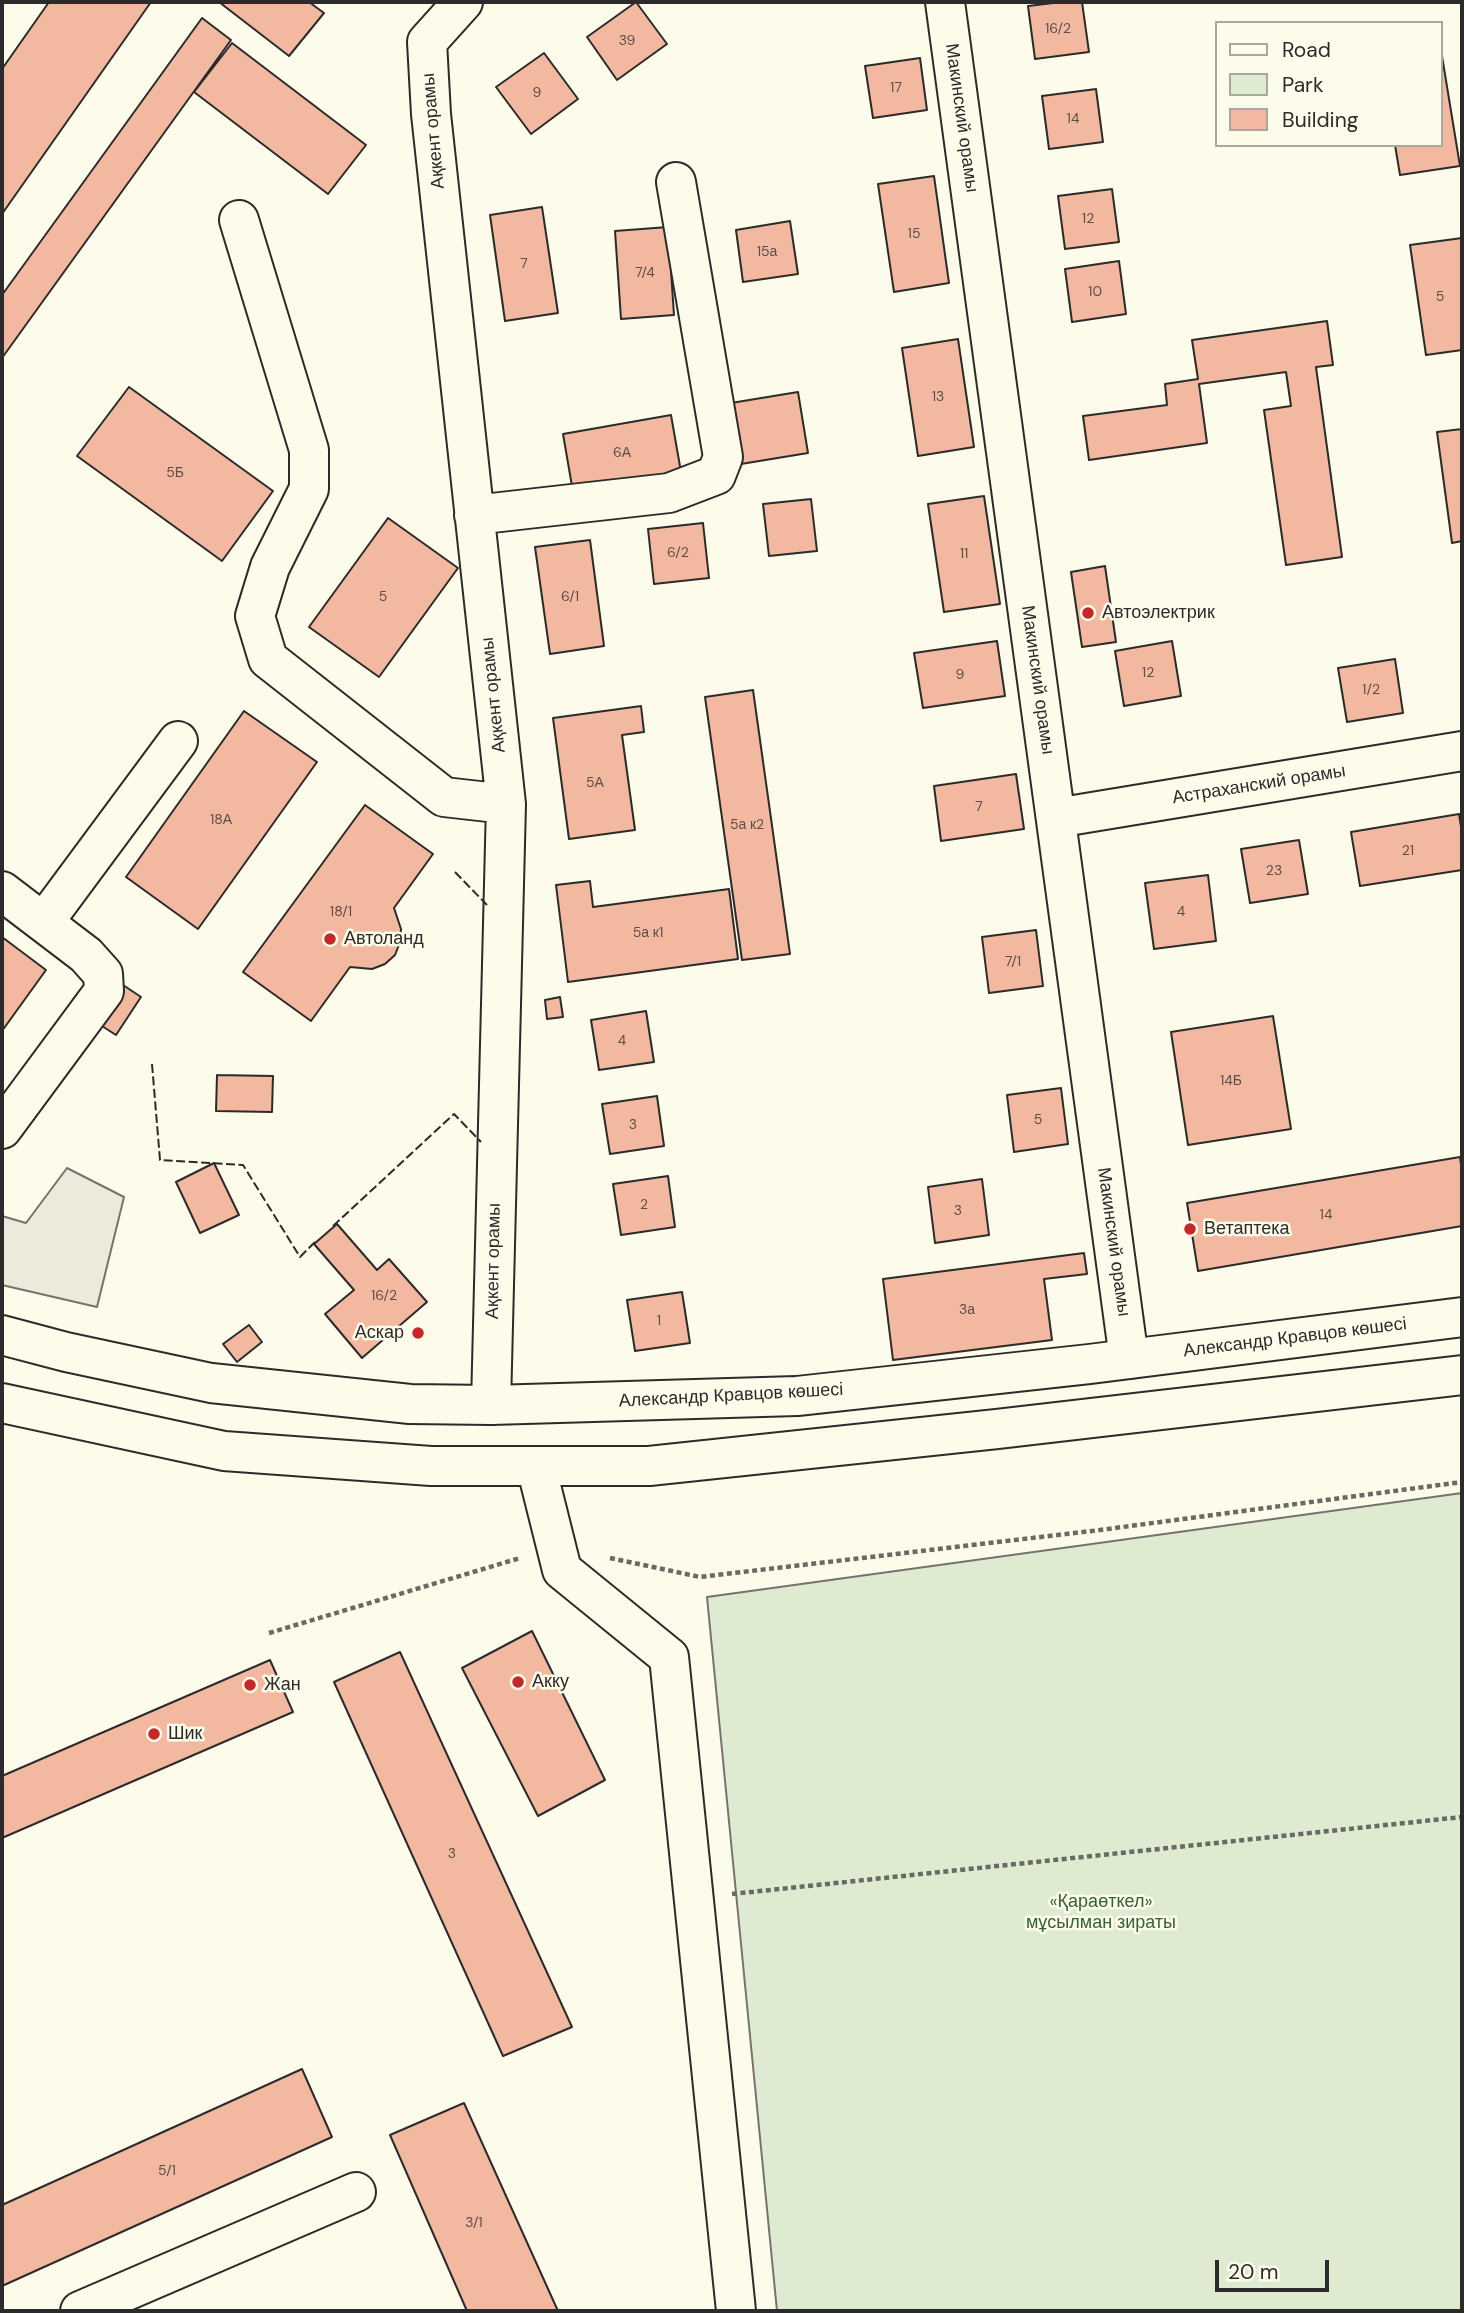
<!DOCTYPE html>
<html>
<head>
<meta charset="utf-8">
<style>
	body { margin:0 }
	#map { position:relative; width:1464px; height:2313px; overflow:hidden; background:#fdfbea; font-family:"DM Sans",sans-serif }
	canvas { display:block }
	.frame { position:absolute; inset:0; border:4px solid #2b2b2b; pointer-events:none }
	.legend { position:absolute; left:1215px; top:21px; width:228px; height:126px; box-sizing:border-box; background:#fdfbea; border:2px solid #a9a89e; margin:0; padding:9px 12px; list-style:none; font-size:21px; color:#2b2b2b }
	.legend li { display:flex; align-items:center; gap:14px; height:35px }
	.legend b { width:35px; border:2px solid #a9a89e }
	.scale { position:absolute; left:1215px; top:2260px; width:114px; height:32px; box-sizing:border-box; border:4px solid #2b2b2b; border-top:0; padding-left:9px; font-size:21px; line-height:24px; white-space:nowrap; color:#2b2b2b; -webkit-text-stroke:5px #fdfbea; paint-order:stroke }
</style>
</head>
<body>
<div id="map">
<canvas width="1464" height="2313"></canvas>
<div class="frame"></div>
<ul class="legend">
<li><b style="height:9px;background:#fdfbea"></b>Road</li>
<li><b style="height:19px;background:#deebd1"></b>Park</li>
<li><b style="height:19px;background:#f2b8a0"></b>Building</li>
</ul>
<div class="scale">20 m</div>
</div>
<script>
const g = document.querySelector('canvas').getContext('2d');
g.lineJoin = 'round';
function paint(path, color) {
  g.fillStyle = color;
  g.fill(path, 'evenodd');
}
function poly(rows) {
  const path = new Path2D();
  for (const r of rows) {
    path.moveTo(r[0], r[1]);
    for (let i = 2; i < r.length; i += 2) path.lineTo(r[i], r[i + 1]);
  }
  return path;
}
function stroke(path, color, width, dash) {
  g.strokeStyle = color;
  g.lineWidth = width;
  g.lineCap = dash ? 'butt' : 'round';
  g.setLineDash(dash || []);
  g.stroke(path);
}
function label(font, color, halo, rows, align = 'center') {
  g.font = font + ' "DM Sans",sans-serif';
  g.lineWidth = 5;
  g.setLineDash([]);
  g.textBaseline = 'middle';
  g.strokeStyle = halo;
  g.fillStyle = color;
  for (const [text, x, y, turn = 0] of rows) {
    g.save();
    g.translate(x, y);
    g.rotate((+turn || 0) * Math.PI / 180);
    g.textAlign = isNaN(turn) ? turn : align;
    if (halo) g.strokeText(text, 0, 0);
    g.fillText(text, 0, 0);
    g.restore();
  }
}
const green = poly([
	[1462,1493,1462,2311,777,2311,707,1597,1462,1493]
]);
paint(green, '#deebd1');
stroke(green, '#74746e', 2);
const parking = poly([
	[67,1168,124,1197,97,1307,2,1285,2,1216,26,1223,67,1168]
]);
paint(parking, '#eceadb');
stroke(parking, '#74746e', 2);
const building = poly([
	[49,2,151,2,2,214,2,69,49,2],
	[219,2,309,2,324,13,289,56,219,2],
	[636,2,667,44,617,80,587,37,636,2],
	[1062,2,1082,2,1089,52,1035,59,1028,6,1062,2],
	[202,18,231,40,2,358,2,295,202,18],
	[232,43,366,145,328,194,194,92,232,43],
	[544,53,578,99,531,134,496,87,544,53],
	[1442,56,1460,166,1400,175,1395,145,1441,145,1442,56],
	[920,58,927,110,873,118,865,66,920,58],
	[1096,89,1103,142,1049,149,1042,96,1096,89],
	[934,176,949,283,894,292,878,184,934,176],
	[1112,189,1119,242,1065,249,1058,196,1112,189],
	[542,207,558,313,505,321,490,215,542,207],
	[790,221,798,274,743,282,736,230,790,221],
	[668,227,674,315,621,319,615,231,668,227],
	[1462,238,1462,350,1426,355,1410,245,1462,238],
	[1119,261,1126,314,1072,322,1065,269,1119,261],
	[1327,321,1333,365,1316,367,1342,557,1286,565,1264,410,1291,406,1286,372,1199,384,1207,443,1089,460,1083,416,1167,405,1165,384,1198,379,1192,340,1327,321],
	[958,339,974,447,918,456,902,348,958,339],
	[129,387,273,491,222,561,77,456,129,387],
	[798,392,808,453,741,464,731,403,798,392],
	[671,415,681,472,573,492,563,434,671,415],
	[1462,429,1462,541,1452,543,1437,432,1462,429],
	[984,496,1000,604,944,612,928,504,984,496],
	[811,499,817,551,769,556,763,504,811,499],
	[388,518,458,568,379,677,309,627,388,518],
	[703,523,709,578,654,584,648,529,703,523],
	[590,540,604,646,550,654,535,547,590,540],
	[1105,566,1116,642,1082,647,1071,572,1105,566],
	[997,641,1005,696,923,708,914,653,997,641],
	[1172,641,1181,696,1124,706,1115,651,1172,641],
	[1395,659,1403,713,1347,722,1338,668,1395,659],
	[753,690,790,954,742,960,705,697,753,690],
	[641,706,644,732,622,735,635,830,569,839,553,718,641,706],
	[244,711,317,762,198,929,126,877,244,711],
	[1016,774,1024,829,941,841,934,786,1016,774],
	[365,805,433,854,394,908,401,929,400,942,395,955,385,964,372,969,350,967,311,1021,243,972,365,805],
	[1459,814,1462,833,1462,870,1360,886,1351,832,1459,814],
	[1299,840,1308,894,1250,903,1241,849,1299,840],
	[1208,875,1216,941,1154,949,1145,883,1208,875],
	[590,881,593,907,729,889,738,959,568,982,556,885,590,881],
	[1036,930,1043,986,989,993,982,937,1036,930],
	[2,937,46,970,2,1031,2,937],
	[117,981,141,997,116,1035,91,1019,117,981],
	[560,997,563,1017,547,1019,545,1000,560,997],
	[646,1011,654,1062,599,1070,591,1020,646,1011],
	[1273,1016,1291,1129,1188,1145,1171,1032,1273,1016],
	[217,1075,273,1076,272,1112,216,1111,217,1075],
	[1061,1088,1068,1144,1014,1152,1007,1095,1061,1088],
	[657,1096,664,1146,610,1154,602,1104,657,1096],
	[1460,1157,1462,1173,1462,1226,1198,1271,1187,1203,1460,1157],
	[214,1163,239,1215,200,1233,176,1182,214,1163],
	[668,1176,675,1227,621,1235,613,1184,668,1176],
	[982,1179,989,1235,935,1243,928,1187,982,1179],
	[337,1224,377,1270,389,1259,427,1302,362,1358,325,1314,354,1290,314,1244,337,1224],
	[1084,1253,1087,1274,1044,1279,1052,1340,893,1360,883,1279,1084,1253],
	[682,1292,690,1343,635,1351,627,1300,682,1292],
	[249,1325,262,1342,237,1362,223,1344,249,1325],
	[532,1631,605,1780,538,1816,462,1668,532,1631],
	[400,1652,572,2027,503,2056,334,1682,400,1652],
	[270,1660,293,1712,2,1838,2,1776,270,1660],
	[302,2069,332,2137,2,2286,2,2205,302,2069],
	[464,2103,558,2311,467,2311,390,2135,464,2103]
]);
paint(building, '#f2b8a0');
stroke(building, '#2b2b2b', 2);
const minor = poly([
	[463,2,427,42,431,114,506,804,491,1405],
	[945,2,1129,1359],
	[239,220,309,450,309,489,270,567,255,616,268,659,444,797,506,804],
	[474,515,669,493,716,475,723,457,676,182],
	[1056,818,1462,751],
	[2,891,86,955,103,974,104,991,2,1129],
	[44,922,178,741],
	[536,1466,562,1570,669,1657,736,2311],
	[80,2311,356,2192]
]);
const major = poly([
	[2,1335,66,1352,211,1383,410,1404,491,1405,797,1396,1089,1364,1462,1317],
	[2,1403,224,1451,431,1466,649,1466,997,1429,1462,1375]
]);
stroke(minor, '#2b2b2b', 42);
stroke(major, '#2b2b2b', 42);
stroke(poly([
	[610,1558,700,1577,1100,1530,1462,1482],
	[269,1633,520,1558],
	[732,1894,1462,1817]
]), '#6a6964', 4.5, [5, 3.5]);
stroke(minor, '#fdfbea', 38);
stroke(major, '#fdfbea', 38);
stroke(poly([
	[455,872,487,905],
	[152,1064,160,1160,243,1165,300,1257,315,1242],
	[333,1226,454,1114,481,1142]
]), '#2b2b2b', 2, [9, 3.5]);
for (const [x, y, r, color] of [
	[1088,613,7,"#c62828"],
	[330,939,7,"#c62828"],
	[1190,1229,7,"#c62828"],
	[418,1333,7,"#c62828"],
	[518,1682,7,"#c62828"],
	[250,1685,7,"#c62828"],
	[154,1734,7,"#c62828"]
]) {
  const dot = new Path2D();
  dot.arc(x, y, r, 0, 2 * Math.PI);
  g.fillStyle = color;
  g.fill(dot);
  stroke(dot, '#fdfbea', 2.5);
}
label('14px', '#5d4e48', null, [
	["16/2",1058,29],
	["39",627,41],
	["17",896,88],
	["9",537,93],
	["14",1073,119],
	["12",1088,219],
	["15",914,234],
	["15а",767,252],
	["7",524,264],
	["7/4",645,273],
	["10",1095,292],
	["5",1440,297],
	["13",938,397],
	["6А",622,453],
	["5Б",175,473],
	["6/2",678,553],
	["11",964,554],
	["5",383,597],
	["6/1",570,597],
	["12",1148,673],
	["9",960,675],
	["1/2",1371,690],
	["5А",595,783],
	["7",979,807],
	["18А",221,820],
	["5а к2",747,825],
	["21",1408,851],
	["23",1274,871],
	["18/1",341,912],
	["4",1181,912],
	["5а к1",648,933],
	["7/1",1013,962],
	["4",622,1041],
	["14Б",1231,1081],
	["5",1038,1120],
	["3",633,1125],
	["2",644,1205],
	["3",958,1211],
	["14",1326,1215],
	["16/2",384,1296],
	["3а",967,1310],
	["1",659,1321],
	["3",452,1854],
	["5/1",167,2171],
	["3/1",474,2223]
]);
label('18px', '#2b2b2b', '#fdfbea', [
	["Макинский орамы",961,118,82],
	["Ақкент орамы",434,131,-95],
	["Макинский орамы",1037,680,82],
	["Ақкент орамы",494,695,-96],
	["Астраханский орамы",1259,785,-9],
	["Макинский орамы",1113,1242,82],
	["Ақкент орамы",494,1261,-89],
	["Александр Кравцов көшесі",1295,1338,-7],
	["Александр Кравцов көшесі",731,1396,-3]
]);
label('18px', '#2b2b2b', '#fdfbea', [
	["Автоэлектрик",1102,613],
	["Автоланд",344,939],
	["Ветаптека",1204,1229],
	["Аскар",404,1333,"right"],
	["Акку",532,1682],
	["Жан",264,1685],
	["Шик",168,1734]
], 'left');
label('18px', '#34623c', '#fdfbea', [
	["«Қараөткел»",1101,1902],
	["мұсылман зираты",1101,1923]
]);
</script>
</body>
</html>
